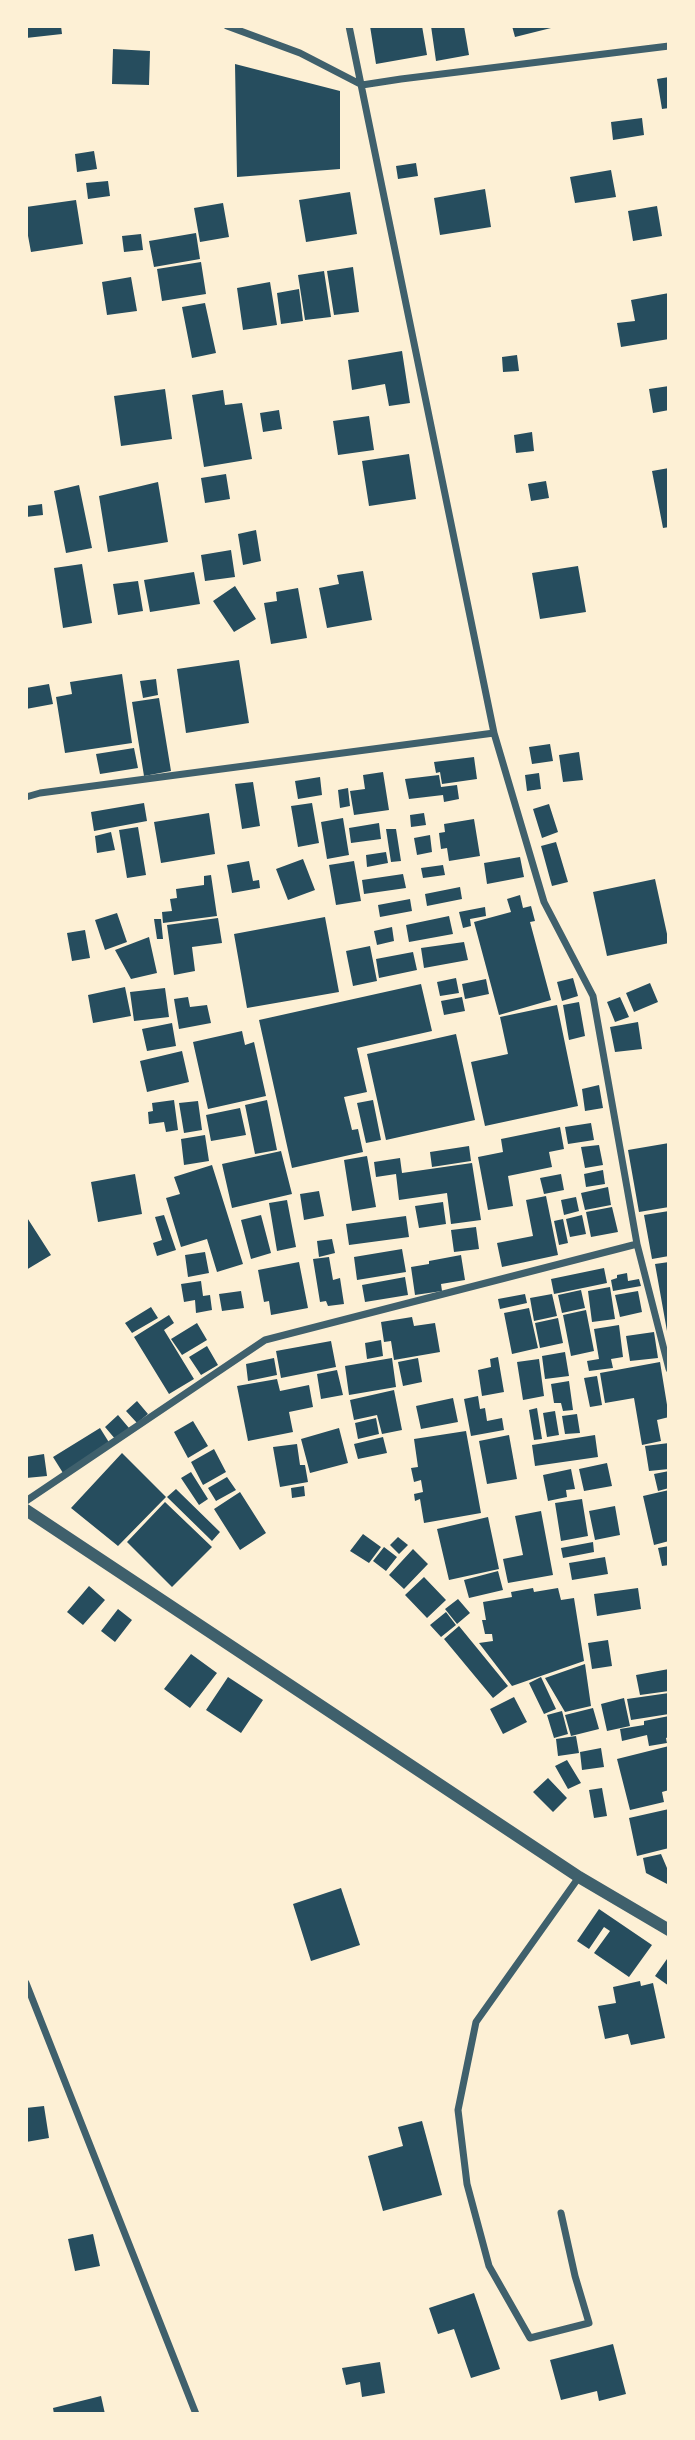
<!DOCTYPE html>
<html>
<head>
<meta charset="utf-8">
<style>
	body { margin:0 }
	#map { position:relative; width:695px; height:2440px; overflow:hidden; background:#fdf0d5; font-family:"Nunito Sans",sans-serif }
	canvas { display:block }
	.frame { position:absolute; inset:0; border:28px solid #fdf0d5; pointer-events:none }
</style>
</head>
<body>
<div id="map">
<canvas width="695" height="2440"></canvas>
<div class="frame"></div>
</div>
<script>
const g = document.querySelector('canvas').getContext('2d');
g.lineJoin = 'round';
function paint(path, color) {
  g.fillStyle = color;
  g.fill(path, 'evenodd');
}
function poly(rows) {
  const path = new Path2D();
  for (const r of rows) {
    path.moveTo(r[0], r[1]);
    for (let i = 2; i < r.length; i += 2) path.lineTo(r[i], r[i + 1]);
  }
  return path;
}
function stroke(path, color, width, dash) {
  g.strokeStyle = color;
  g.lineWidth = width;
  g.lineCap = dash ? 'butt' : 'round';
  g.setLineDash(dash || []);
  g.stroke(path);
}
paint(poly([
	[26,26,61,26,62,34,26,38],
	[370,26,422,26,427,55,376,64],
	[431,26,464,26,469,55,436,61],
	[512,26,555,26,555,27,515,37],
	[113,49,150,51,149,85,112,84],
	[235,64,340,91,340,169,237,177],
	[669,77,669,108,662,109,657,79],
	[642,118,644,135,613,140,611,122],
	[94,151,97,169,77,172,75,154],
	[416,163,418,176,398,179,396,166],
	[611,170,616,197,575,203,570,177],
	[108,181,110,196,88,199,86,183],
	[485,189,491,227,440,235,434,198],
	[350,192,357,234,306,242,299,200],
	[76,200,83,244,31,252,26,225,26,207],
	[223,203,229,237,200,242,194,208],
	[657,206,662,236,633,241,628,211],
	[196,233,200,259,154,267,149,241],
	[141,234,143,250,124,252,122,236],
	[201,262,206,294,162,301,157,269],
	[353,267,359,312,334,315,327,271],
	[324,271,331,317,305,320,298,275],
	[131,277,137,311,107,315,102,282],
	[270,282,277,325,243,330,237,288],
	[299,289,303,321,281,324,277,293],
	[669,293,669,339,621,347,617,323,635,321,631,300],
	[205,303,216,353,192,358,182,307],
	[402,351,410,403,389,406,385,384,352,390,348,360],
	[517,355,519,371,503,372,502,357],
	[669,386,669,410,653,413,649,389],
	[165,389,172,439,121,446,114,396],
	[223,390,225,405,242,403,252,459,204,467,192,395],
	[279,410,282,429,263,432,260,413],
	[369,416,374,450,338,455,333,421],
	[532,432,534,451,516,453,514,435],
	[409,454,416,499,369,506,362,461],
	[669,468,669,527,663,528,652,471],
	[226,474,230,499,205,503,201,478],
	[546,481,549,498,531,501,528,484],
	[158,482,168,542,108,552,99,496],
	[79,485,92,548,66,553,54,491],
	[42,504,43,515,26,517,26,506],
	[256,530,261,561,243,565,238,534],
	[231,550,235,577,205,581,201,555],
	[82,564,92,623,63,628,54,568],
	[578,566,586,612,540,619,532,573],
	[363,571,372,620,327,628,319,588,339,584,337,575],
	[194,572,200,604,150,612,144,580],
	[138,581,143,611,118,615,113,584],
	[235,586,256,619,234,632,213,601],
	[298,588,307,638,271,644,264,603,277,601,276,592],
	[239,660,249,723,186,733,177,669],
	[122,674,132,743,65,753,56,697,72,694,70,682],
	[156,679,158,695,143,698,140,681],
	[49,684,53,704,26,709,26,688],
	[159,698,171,771,144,776,132,702],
	[550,744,553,761,532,764,529,747],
	[134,748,138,768,100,774,96,754],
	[579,752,583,780,563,782,559,755],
	[474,757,477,779,442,784,440,772,436,773,434,762],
	[383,772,389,810,354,815,350,791,365,789,363,775],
	[539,773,541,789,527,791,525,775],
	[439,775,441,787,457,785,459,799,444,802,443,795,409,799,405,779],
	[320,777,322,795,298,799,295,781],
	[253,782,260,826,242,829,235,784],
	[348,788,350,806,340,808,338,790],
	[144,803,147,821,94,831,91,812],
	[312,803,319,843,298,847,291,806],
	[549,804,558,832,542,838,533,809],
	[209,813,215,854,161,863,154,822],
	[424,813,426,825,411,827,410,815],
	[343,818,349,855,327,859,321,822],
	[474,819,480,856,449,861,447,848,441,849,439,833,445,832,444,824],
	[379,823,381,839,351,843,349,828],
	[138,827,146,875,127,878,119,830],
	[386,829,396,829,401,861,391,862],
	[111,832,115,850,97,853,95,836],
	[430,835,432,852,417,855,414,838],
	[556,842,568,882,552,886,541,846],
	[386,852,388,863,367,867,366,855],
	[520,857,524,877,487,884,484,863],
	[303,859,315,890,288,900,276,869],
	[249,861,253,881,259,880,260,888,232,893,227,865],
	[354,861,361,901,336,905,329,865],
	[443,865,445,875,423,878,421,868],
	[403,874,406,888,364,894,362,880],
	[211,875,217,916,163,923,162,912,172,911,170,899,177,898,176,889,204,885,204,876],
	[655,879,669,943,607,956,593,892],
	[460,887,462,899,427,906,425,894],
	[520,895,523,908,531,906,535,921,530,922,551,1000,499,1015,474,922,511,912,507,899],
	[410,899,412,911,380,917,378,905],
	[485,907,486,916,470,919,471,926,463,928,459,912],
	[117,913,127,942,105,950,95,920],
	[449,916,453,934,409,942,406,925],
	[325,917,339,992,247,1008,234,934],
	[218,918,222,943,192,947,195,971,174,975,167,925],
	[154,919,161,919,163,939,157,939],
	[392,927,394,941,377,945,374,931],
	[85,930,90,958,72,961,67,933],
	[149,937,157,973,131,979,115,950],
	[464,942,468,960,424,968,421,948],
	[370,946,377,981,353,986,346,951],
	[413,952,417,970,379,978,376,959],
	[456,978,459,993,440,996,437,982],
	[573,978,578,996,562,1001,557,982],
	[486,979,489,994,465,999,462,984],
	[650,983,658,1002,634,1012,626,993],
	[421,984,432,1031,357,1048,367,1092,344,1097,352,1130,358,1129,363,1152,292,1168,259,1020],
	[125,987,131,1016,93,1023,88,995],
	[165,988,169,1017,134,1021,130,992],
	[188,997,190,1007,207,1005,211,1023,179,1029,174,999],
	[462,997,465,1011,444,1015,441,1001],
	[620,997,629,1017,615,1022,607,1002],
	[579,1002,585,1036,569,1040,563,1005],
	[557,1005,578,1106,485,1126,471,1062,508,1054,500,1017],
	[638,1022,642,1049,615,1052,610,1027],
	[172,1023,176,1046,147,1051,142,1029],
	[242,1031,245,1045,254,1042,266,1096,208,1109,193,1042],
	[456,1034,475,1120,386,1140,367,1054],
	[182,1051,189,1082,147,1092,140,1061],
	[599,1085,603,1108,585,1111,582,1089],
	[174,1100,178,1130,166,1132,164,1122,149,1124,148,1112,153,1111,152,1103],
	[267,1100,277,1150,255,1154,245,1105],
	[373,1100,381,1140,366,1143,357,1103],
	[198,1101,202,1130,184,1133,179,1103],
	[240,1108,246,1135,211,1141,206,1115],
	[591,1123,594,1140,568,1144,565,1127],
	[560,1127,564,1149,549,1152,552,1167,508,1176,513,1206,488,1210,478,1157,503,1152,501,1139],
	[205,1135,209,1161,184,1165,181,1139],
	[669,1143,669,1207,639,1212,628,1150],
	[599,1145,603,1165,585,1168,581,1147],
	[469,1146,471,1161,432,1167,430,1152],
	[281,1151,292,1194,232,1208,222,1164],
	[367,1156,376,1207,352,1211,344,1160],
	[400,1158,402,1173,472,1163,481,1220,451,1224,447,1193,399,1200,396,1174,376,1177,374,1162],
	[212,1165,243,1264,217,1272,207,1239,181,1247,166,1198,180,1194,174,1177],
	[603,1170,605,1184,586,1187,584,1174],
	[135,1174,142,1214,98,1222,91,1182],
	[561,1174,564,1190,544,1194,540,1178],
	[608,1187,611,1205,585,1210,581,1193],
	[319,1191,324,1216,304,1220,300,1194],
	[546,1196,558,1255,502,1267,497,1243,533,1236,526,1200],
	[576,1197,579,1211,564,1215,561,1200],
	[287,1200,296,1247,277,1251,269,1203],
	[443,1202,446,1224,419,1228,415,1206],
	[612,1207,618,1232,591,1237,586,1212],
	[669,1211,669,1256,652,1259,644,1215],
	[164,1215,176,1250,157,1256,153,1243,162,1240,155,1217],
	[261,1215,271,1253,251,1259,241,1220],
	[582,1215,586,1234,570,1237,566,1219],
	[26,1216,51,1255,26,1270],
	[406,1216,409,1237,349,1245,346,1224],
	[563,1219,568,1243,559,1245,554,1221],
	[476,1227,479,1249,454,1252,451,1230],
	[332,1239,335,1253,319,1257,317,1241],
	[402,1249,406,1272,357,1280,354,1257],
	[205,1252,209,1273,188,1277,185,1255],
	[461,1255,465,1280,441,1284,442,1291,415,1295,411,1267,429,1264,429,1261],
	[329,1257,333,1280,340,1278,344,1304,328,1306,326,1301,320,1302,313,1259],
	[299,1262,308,1308,271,1315,269,1301,264,1302,258,1270],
	[669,1262,669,1331,667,1331,655,1264],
	[604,1268,607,1283,554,1294,551,1279],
	[627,1273,628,1281,639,1279,641,1286,613,1291,611,1280,617,1278,617,1275],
	[405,1277,408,1295,365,1302,362,1285],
	[201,1281,203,1296,210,1295,212,1310,196,1313,195,1300,184,1302,181,1284],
	[610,1287,615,1319,592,1322,588,1291],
	[581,1290,585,1308,562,1313,558,1295],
	[241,1291,244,1308,222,1311,219,1294],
	[638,1291,642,1312,620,1317,615,1295],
	[525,1294,527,1303,500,1309,498,1299],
	[552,1294,557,1316,534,1321,530,1298],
	[151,1307,158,1318,132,1333,125,1323],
	[529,1308,538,1348,512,1354,504,1313],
	[586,1310,594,1351,571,1356,563,1315],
	[169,1315,174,1323,164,1330,194,1379,169,1394,134,1337],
	[412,1317,414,1326,435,1323,440,1352,394,1360,391,1341,384,1342,381,1322],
	[558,1318,563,1343,540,1348,535,1323],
	[197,1323,207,1340,182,1355,171,1339],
	[619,1325,623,1357,611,1359,613,1368,589,1371,587,1361,599,1359,594,1329],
	[654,1332,658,1358,630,1361,626,1336],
	[381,1340,383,1356,367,1359,365,1343],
	[331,1341,336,1367,281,1378,276,1351],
	[207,1346,218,1365,201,1375,189,1357],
	[565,1352,569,1376,545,1379,542,1356],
	[498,1357,504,1392,482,1396,478,1370,491,1367,490,1359],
	[274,1358,277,1375,248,1381,246,1364],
	[392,1358,396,1387,349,1395,345,1366],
	[418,1358,422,1382,403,1386,398,1362],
	[539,1359,544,1396,523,1400,517,1362],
	[660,1362,669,1417,657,1420,661,1441,642,1445,634,1398,605,1403,600,1373],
	[337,1370,343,1395,321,1399,317,1374],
	[597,1376,602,1405,590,1407,584,1378],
	[277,1379,280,1391,309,1385,313,1407,289,1412,293,1432,248,1441,237,1386],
	[569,1381,573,1410,563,1411,561,1403,554,1403,551,1384],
	[394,1390,402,1430,382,1434,377,1415,354,1420,350,1400],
	[478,1396,480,1409,485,1408,487,1421,502,1418,504,1430,471,1436,464,1399],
	[453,1398,458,1422,421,1429,416,1406],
	[137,1401,148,1414,137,1423,126,1411],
	[537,1408,542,1439,534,1440,529,1410],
	[555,1411,559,1435,547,1437,543,1413],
	[577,1414,580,1433,565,1434,562,1416],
	[118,1415,129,1428,116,1440,105,1427],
	[376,1418,379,1434,358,1439,355,1423],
	[193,1421,208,1446,188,1458,174,1432],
	[100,1428,110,1444,63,1473,53,1457],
	[339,1428,348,1463,310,1473,301,1439],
	[466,1431,481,1513,424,1523,420,1499,415,1501,414,1494,423,1492,421,1480,414,1482,411,1468,418,1467,414,1439],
	[509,1435,517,1479,487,1484,479,1441],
	[595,1435,598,1457,535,1466,532,1445],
	[383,1437,387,1453,358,1459,354,1444],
	[669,1443,669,1469,649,1471,645,1446],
	[297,1444,300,1465,305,1465,308,1482,280,1487,273,1447],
	[214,1449,226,1472,203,1485,191,1462],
	[122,1453,166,1497,118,1546,71,1508],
	[44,1454,47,1476,26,1478,26,1457],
	[607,1463,612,1486,584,1491,579,1469],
	[571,1469,575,1489,566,1490,567,1497,548,1501,543,1475],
	[669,1471,669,1488,658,1491,654,1474],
	[191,1472,208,1499,199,1505,181,1478],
	[227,1477,236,1490,216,1501,208,1488],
	[304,1486,305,1496,292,1498,291,1488],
	[176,1489,220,1532,212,1541,167,1497],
	[669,1490,669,1541,654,1545,643,1496],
	[240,1492,266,1533,240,1550,214,1509],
	[582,1499,588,1536,561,1541,555,1503],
	[165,1502,212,1547,172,1587,127,1542],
	[615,1506,620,1535,595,1540,589,1511],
	[541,1511,553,1575,508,1583,503,1559,523,1555,515,1516],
	[488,1517,499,1569,449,1580,437,1529],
	[363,1534,381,1547,369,1563,350,1551],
	[398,1537,408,1545,399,1554,390,1545],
	[593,1542,594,1552,563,1558,561,1548],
	[669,1546,669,1565,662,1566,658,1548],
	[384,1547,397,1557,386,1571,373,1561],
	[413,1549,428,1564,404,1589,389,1575],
	[605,1557,608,1574,572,1580,569,1563],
	[498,1571,503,1590,469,1598,464,1580],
	[424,1577,446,1600,427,1618,405,1595],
	[89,1586,105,1600,83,1625,67,1612],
	[533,1588,534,1592,558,1588,561,1600,574,1598,584,1661,512,1686,479,1643,493,1641,492,1634,485,1634,482,1620,486,1620,483,1602,512,1597,511,1592],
	[638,1588,641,1609,597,1616,594,1594],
	[458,1599,470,1613,457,1624,445,1609],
	[118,1609,132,1620,115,1642,101,1631],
	[446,1612,456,1625,441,1637,430,1625],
	[459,1626,508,1686,493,1698,444,1639],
	[608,1640,612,1666,592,1669,588,1643],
	[191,1654,217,1673,190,1708,164,1689],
	[585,1664,591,1706,565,1712,545,1678],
	[669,1669,669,1691,640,1695,636,1675],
	[228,1677,263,1700,241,1733,206,1710],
	[541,1677,556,1709,544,1714,529,1683],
	[669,1693,669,1714,631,1720,627,1699],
	[514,1697,527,1722,503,1734,490,1709],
	[624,1698,630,1726,607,1731,601,1704],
	[593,1708,599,1729,571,1736,565,1715],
	[562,1711,568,1734,554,1738,547,1715],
	[669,1716,669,1737,666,1738,667,1743,649,1746,647,1735,622,1741,620,1729,644,1725,644,1721],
	[576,1736,579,1753,558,1756,556,1739],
	[669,1746,669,1790,662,1792,664,1802,630,1810,617,1759],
	[601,1748,604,1767,582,1770,580,1752],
	[567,1760,581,1783,568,1789,555,1766],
	[548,1778,567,1798,553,1812,533,1792],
	[602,1788,607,1816,594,1818,589,1790],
	[669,1809,669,1848,637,1856,629,1818],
	[661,1854,667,1868,669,1867,669,1885,646,1873,643,1858],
	[341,1888,360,1945,311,1961,293,1904],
	[599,1909,652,1945,629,1977,594,1953,610,1931,604,1927,589,1949,577,1941],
	[667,1959,669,1960,669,1986,655,1976],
	[640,1981,641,1986,653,1983,665,2038,631,2045,628,2034,605,2039,598,2006,616,2003,613,1987],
	[44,2106,49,2138,26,2142,26,2108],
	[422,2121,442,2195,383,2211,368,2156,403,2146,398,2127],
	[93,2234,100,2266,75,2271,68,2239],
	[474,2293,500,2369,471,2378,454,2329,438,2334,429,2308],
	[613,2344,626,2394,599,2401,597,2391,561,2400,550,2360],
	[380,2362,385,2393,362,2397,360,2382,346,2385,342,2368],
	[101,2396,105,2414,54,2414,53,2408]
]), '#264d5e');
stroke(poly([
	[227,26,300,53,362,85,401,79,669,46],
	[349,26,494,733],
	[26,797,40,793,494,733,544,902,593,996,637,1244,669,1369],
	[26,1501,265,1340,637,1244],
	[26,1983,196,2414],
	[561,2213,575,2276,589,2323,530,2338,489,2266,467,2184,458,2110,476,2022,579,1877]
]), '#3f606c', 7);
stroke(poly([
	[26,1510,579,1877,669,1930]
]), '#3f606c', 12);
</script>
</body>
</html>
